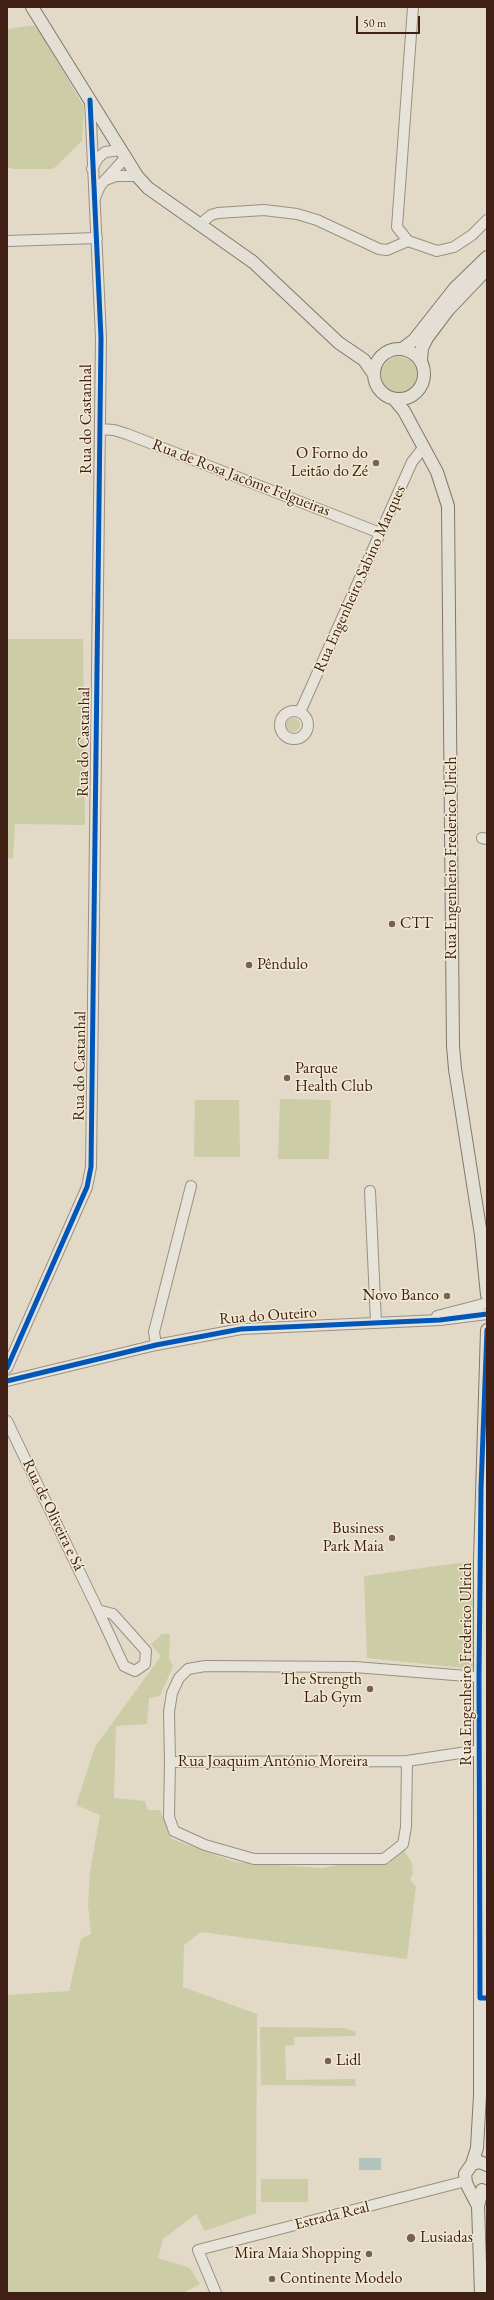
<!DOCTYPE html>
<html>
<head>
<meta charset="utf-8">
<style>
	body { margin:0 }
	#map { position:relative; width:494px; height:2300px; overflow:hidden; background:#e2dac6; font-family:"EB Garamond",serif }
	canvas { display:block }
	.frame { position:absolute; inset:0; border:8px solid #402014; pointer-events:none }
	.scale { position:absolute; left:356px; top:16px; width:64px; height:18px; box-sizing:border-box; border:2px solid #402014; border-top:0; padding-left:5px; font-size:12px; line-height:14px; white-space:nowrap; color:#402014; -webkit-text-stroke:3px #f3ead3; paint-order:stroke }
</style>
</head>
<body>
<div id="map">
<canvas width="494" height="2300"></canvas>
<div class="frame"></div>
<div class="scale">50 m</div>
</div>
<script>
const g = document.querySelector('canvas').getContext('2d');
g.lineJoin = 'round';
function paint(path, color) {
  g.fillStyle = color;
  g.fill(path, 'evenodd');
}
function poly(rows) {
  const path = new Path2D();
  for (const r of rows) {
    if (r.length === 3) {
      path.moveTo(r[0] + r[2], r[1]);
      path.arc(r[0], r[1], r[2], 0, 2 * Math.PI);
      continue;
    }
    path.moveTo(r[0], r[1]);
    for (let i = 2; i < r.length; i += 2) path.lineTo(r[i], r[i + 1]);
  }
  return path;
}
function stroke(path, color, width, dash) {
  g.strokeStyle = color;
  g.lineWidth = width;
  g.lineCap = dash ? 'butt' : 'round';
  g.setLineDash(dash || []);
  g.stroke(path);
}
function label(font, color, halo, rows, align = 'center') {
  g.font = font + ' "EB Garamond",serif';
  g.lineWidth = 3;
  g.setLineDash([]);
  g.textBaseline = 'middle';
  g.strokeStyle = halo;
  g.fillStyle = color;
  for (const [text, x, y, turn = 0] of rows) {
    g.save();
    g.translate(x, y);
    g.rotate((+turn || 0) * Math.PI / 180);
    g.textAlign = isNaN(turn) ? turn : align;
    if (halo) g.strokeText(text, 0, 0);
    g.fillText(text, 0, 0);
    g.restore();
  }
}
paint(poly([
	[36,25,84,107,82,141,53,169,14,169,7,167,7,29],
	[399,375,18],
	[7,639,83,639,85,825,15,824,13,858,7,859],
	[293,725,7],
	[280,1099,331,1100,329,1159,278,1159],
	[195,1100,239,1100,240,1157,194,1157],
	[473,1561,473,1669,367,1658,364,1576],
	[162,1634,170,1634,169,1658,173,1666,160,1696,149,1698,147,1724,116,1726,114,1798,145,1801,148,1810,160,1810,172,1839,235,1862,322,1868,348,1863,389,1864,403,1849,412,1863,413,1873,410,1880,416,1886,407,1959,201,1932,184,1945,183,1987,257,2014,256,2213,205,2231,196,2214,163,2239,158,2258,190,2268,200,2284,183,2293,7,2293,7,1995,69,1991,81,1939,91,1934,88,1905,90,1872,100,1815,76,1805,95,1747,161,1656,151,1644],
	[260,2027,343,2028,356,2032,355,2036,294,2037,294,2045,285,2046,286,2080,355,2079,356,2086,261,2085],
	[261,2179,308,2179,308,2202,261,2202]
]), '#cccca7');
paint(poly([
	[359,2158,381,2158,381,2170,359,2170]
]), '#b2c4be');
const minor = poly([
	[413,7,397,227,408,241,437,251,454,247,472,235,487,220],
	[92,169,98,158,105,152,121,150],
	[107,178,126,157],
	[95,198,100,186,105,180,116,176,137,176],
	[199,225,211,215,218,213,264,210,297,214,317,220,379,249,387,250,408,241],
	[7,241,97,238],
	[100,429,114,430,127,434,380,533],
	[294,725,14],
	[300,712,412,462,423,448],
	[482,838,487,839],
	[370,1191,376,1322],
	[437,1316,487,1303],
	[156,1345,154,1332,191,1186],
	[7,1368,87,1187,91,1167,101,338,90,100],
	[7,1381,156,1345,241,1329,440,1320,487,1314],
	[7,1421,98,1610],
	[98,1610,113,1614,146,1651,145,1664,135,1671,124,1666,98,1610],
	[479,1677,355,1667,205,1666,188,1669,179,1678,172,1693,169,1712,170,1762,407,1761,480,1750],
	[170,1762,169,1817,174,1831,205,1845,254,1859,384,1859,403,1844,406,1827,407,1761],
	[216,2293,198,2250,466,2181]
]);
const major = poly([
	[32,7,137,176,148,188,253,262,339,343,364,360,373,373],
	[399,374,25],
	[402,349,414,340,455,288,487,257],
	[421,361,422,348,427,338,448,310,487,269],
	[394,399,404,411,437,472,448,506,453,1046,455,1069,481,1235,487,1295],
	[472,2164,477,2148,480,2095,480,1560,487,1330],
	[478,2206,466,2183,465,2174,472,2164,480,2162,487,2165],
	[481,2293,478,2206,482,2190]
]);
stroke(minor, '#989083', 12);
stroke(major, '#81776c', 14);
stroke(minor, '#e8e3da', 10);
stroke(major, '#e4dfd4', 12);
stroke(poly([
	[487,1330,481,1488,479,1677,480,1998,487,1998],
	[7,1368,87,1187,91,1167,101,338,90,100],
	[7,1381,156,1345,241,1329,440,1320,487,1314]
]), '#0057b8', 5);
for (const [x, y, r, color] of [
	[376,463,4,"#796152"],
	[392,924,4,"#796152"],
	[249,965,4,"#796152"],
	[287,1078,4,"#796152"],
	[447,1296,4,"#796152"],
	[392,1538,4,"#796152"],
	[370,1689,4,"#796152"],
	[328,2061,4,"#796152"],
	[411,2238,5,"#796152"],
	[369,2254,4,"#796152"],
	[272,2279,4,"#796152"]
]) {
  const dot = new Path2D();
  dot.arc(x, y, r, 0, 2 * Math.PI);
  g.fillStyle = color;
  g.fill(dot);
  stroke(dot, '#f3ead3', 1.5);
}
label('16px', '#402014', '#f3ead3', [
	["Rua do Castanhal",87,419,-90],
	["Rua de Rosa Jacôme Felgueiras",241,478,21],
	["Rua Engenheiro Sabino Marques",360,579,-66],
	["Rua do Castanhal",84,742,-89],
	["Rua Engenheiro Frederico Ulrich",452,858,-90],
	["Rua do Castanhal",80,1066,-89],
	["Rua do Outeiro",268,1316,-4],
	["Rua de Oliveira e Sá",53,1515,64],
	["Rua Engenheiro Frederico Ulrich",467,1664,-90],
	["Rua Joaquim António Moreira",273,1762],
	["Estrada Real",332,2216,-14]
]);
label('16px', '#402014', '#f3ead3', [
	["O Forno do",368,454,"right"],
	["Leitão do Zé",368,472,"right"],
	["CTT",400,924],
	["Pêndulo",257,965],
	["Parque",295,1069],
	["Health Club",295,1087],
	["Novo Banco",439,1296,"right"],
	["Business",384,1529,"right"],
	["Park Maia",384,1547,"right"],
	["The Strength",362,1680,"right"],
	["Lab Gym",362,1698,"right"],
	["Lidl",336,2061],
	["Lusiadas",420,2238],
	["Mira Maia Shopping",361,2254,"right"],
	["Continente Modelo",280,2279]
], 'left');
</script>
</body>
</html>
